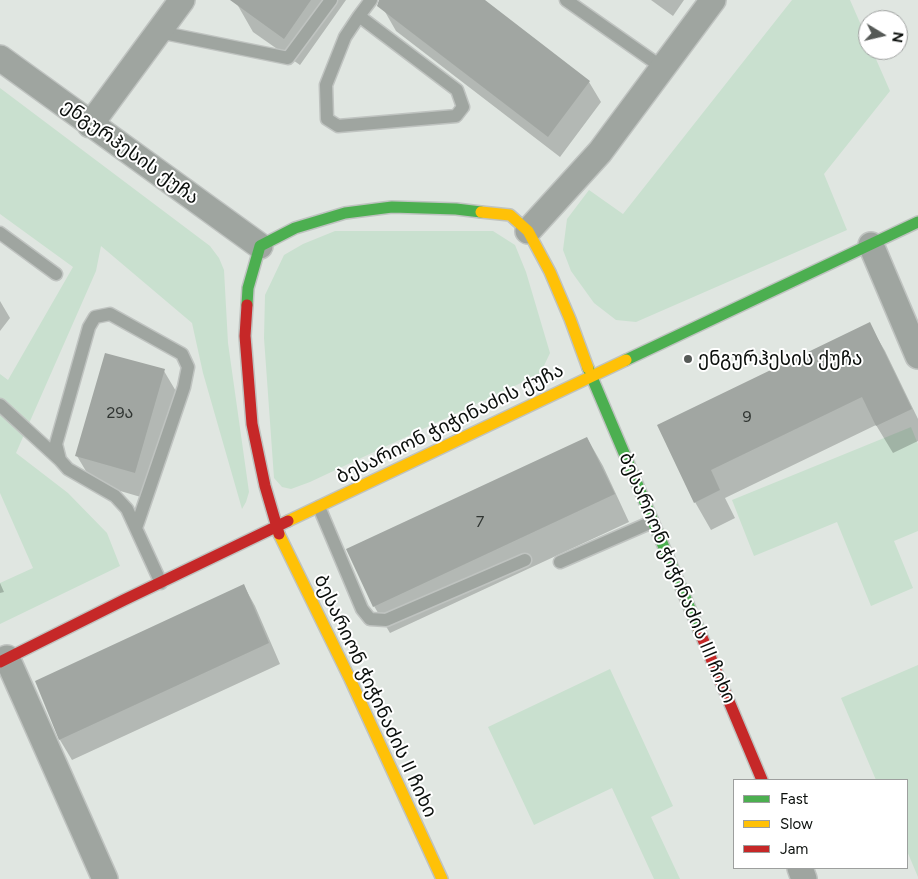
<!DOCTYPE html>
<html>
<head>
<meta charset="utf-8">
<style>
	body { margin:0 }
	#map { position:relative; width:918px; height:879px; overflow:hidden; background:#e0e6e1; font-family:Figtree,sans-serif }
	canvas { display:block }
	.legend { position:absolute; left:733px; top:779px; width:175px; height:90px; box-sizing:border-box; background:#fff; border:1px solid #9d9f9e; margin:0; padding:6px 9px; list-style:none; font-size:15px; color:#0b0f0c }
	.legend li { display:flex; align-items:center; gap:10px; height:25px }
	.legend b { width:25px; border:1px solid #9d9f9e }
	.north { position:absolute; left:858px; top:10px; width:50px; height:50px; box-sizing:border-box; background:#fff; border:1px solid #9d9f9e; border-radius:50%; rotate:99deg; font-size:14px; font-weight:700; line-height:20px; text-align:center; color:#0b0f0c }
	.north::after { content:''; display:block; margin:auto; width:18px; height:22px; background:#565a57; clip-path:polygon(50% 0,100% 100%,50% 72%,0 100%) }
</style>
</head>
<body>
<div id="map">
<canvas width="918" height="879"></canvas>
<ul class="legend">
<li><b style="height:6px;background:#4caf50"></b>Fast</li>
<li><b style="height:6px;background:#ffc107"></b>Slow</li>
<li><b style="height:6px;background:#c62828"></b>Jam</li>
</ul>
<div class="north">N</div>
</div>
<script>
const g = document.querySelector('canvas').getContext('2d');
g.lineJoin = 'round';
function paint(path, color) {
  g.fillStyle = color;
  g.fill(path, 'evenodd');
}
function poly(rows) {
  const path = new Path2D();
  for (const r of rows) {
    path.moveTo(r[0], r[1]);
    for (let i = 2; i < r.length; i += 2) path.lineTo(r[i], r[i + 1]);
  }
  return path;
}
function stroke(path, color, width, dash) {
  g.strokeStyle = color;
  g.lineWidth = width;
  g.lineCap = dash ? 'butt' : 'round';
  g.setLineDash(dash || []);
  g.stroke(path);
}
function label(font, color, halo, rows, align = 'center') {
  g.font = font + ' Figtree,"Noto Sans Georgian",sans-serif';
  g.lineWidth = 4;
  g.setLineDash([]);
  g.textBaseline = 'middle';
  g.strokeStyle = halo;
  g.fillStyle = color;
  for (const [text, x, y, turn = 0] of rows) {
    g.save();
    g.translate(x, y);
    g.rotate((+turn || 0) * Math.PI / 180);
    g.textAlign = isNaN(turn) ? turn : align;
    if (halo) g.strokeText(text, 0, 0);
    g.fillText(text, 0, 0);
    g.restore();
  }
}
paint(poly([
	[792,0,850,0,868,41,868,50,872,50,890,91,824,174,847,230,636,322,616,320,594,303,571,271,563,250,567,219,589,190,623,214],
	[0,88,210,246,219,258,224,270,228,343,249,492,246,502,242,509,203,373,192,323,101,246,96,271,16,453,68,493,107,533,120,566,0,624,0,583,33,568,0,493,0,374,8,380,73,267,0,214],
	[335,231,493,231,515,245,526,272,550,353,540,374,310,482,291,489,282,487,274,478,264,338,265,295,284,255,303,244],
	[911,427,918,444,918,531,894,541,913,588,871,606,837,522,754,556,732,500],
	[918,665,918,877,907,851,907,780,876,780,841,698],
	[610,669,673,806,651,817,680,879,654,879,612,788,534,825,488,727]
]), '#c9e0cf');
paint(poly([
	[240,0,346,0,300,65,253,32,237,4],
	[392,0,483,0,589,82,601,102,560,157,396,31,384,10],
	[651,0,684,0,673,16],
	[0,301,10,318,0,331],
	[869,324,885,351,918,419,918,441,893,453,876,425,725,498,735,518,711,530,695,502,659,426],
	[164,371,180,398,151,500,93,483,77,456],
	[587,438,603,466,629,522,390,633,374,606],
	[0,583,4,592,0,593],
	[244,586,255,606,280,664,72,760,60,740,36,682]
]), '#0003');
paint(poly([
	[230,0,311,0,284,39],
	[379,0,485,0,590,81,548,137,377,6],
	[870,322,912,409,876,426,862,397,711,470,720,490,694,503,657,425],
	[105,353,165,369,135,473,75,456],
	[587,437,615,494,373,607,346,549],
	[244,584,269,643,59,740,35,681]
]), '#a1a6a2');
const lane = poly([
	[566,0,663,68],
	[359,16,457,90,463,107,456,116,338,126,327,119,326,85,345,37,359,16,371,0],
	[159,32,288,58,331,0],
	[0,233,56,274],
	[0,405,60,460],
	[319,507,362,609,370,619,386,620,525,560],
	[136,528,184,387,188,367,182,354,110,314,95,317,89,327,56,444,60,460,68,469,115,496,127,509,161,583],
	[560,562,652,522]
]);
const street = poly([
	[0,58,260,246],
	[90,125,182,0],
	[528,231,600,152,713,0],
	[871,245,918,356],
	[7,658,105,879],
	[800,868,804,879]
]);
const fast = poly([
	[247,305,248,288,260,246,295,228,345,213,392,207,456,209,481,212],
	[626,360,918,222],
	[588,368,699,630]
]);
const slow = poly([
	[481,212,510,215,528,231,550,272,570,319,588,368],
	[288,521,626,360],
	[279,534,350,679,442,879]
]);
const jam = poly([
	[247,305,245,336,252,424,265,486,279,534],
	[699,630,762,780],
	[0,662,124,600,288,521]
]);
stroke(lane, '#bfc3c0', 15);
stroke(street, '#bfc3c0', 28);
stroke(fast, '#bfc3c0', 14);
stroke(slow, '#bfc3c0', 14);
stroke(jam, '#bfc3c0', 14);
stroke(lane, '#9fa5a0', 12);
stroke(street, '#9fa5a0', 25);
stroke(fast, '#4caf50', 11);
stroke(slow, '#ffc107', 11);
stroke(jam, '#c62828', 11);
for (const [x, y, r, color] of [
	[688,359,5,"#565a57"]
]) {
  const dot = new Path2D();
  dot.arc(x, y, r, 0, 2 * Math.PI);
  g.fillStyle = color;
  g.fill(dot);
  stroke(dot, '#fff', 2);
}
label('16px', '#303532', null, [
	["29ა",120,413],
	["9",747,417],
	["7",480,522]
]);
label('19px', '#0b0f0c', '#fff', [
	["ენგურჰესის ქუჩა",130,152,36],
	["ბესარიონ ჭიჭინაძის ქუჩა",450,424,-26],
	["ბესარიონ ჭიჭინაძის III ჩიხი",677,578,67],
	["ბესარიონ ჭიჭინაძის II ჩიხი",375,696,65]
]);
label('19px', '#0b0f0c', '#fff', [
	["ენგურჰესის ქუჩა",698,359]
], 'left');
</script>
</body>
</html>
